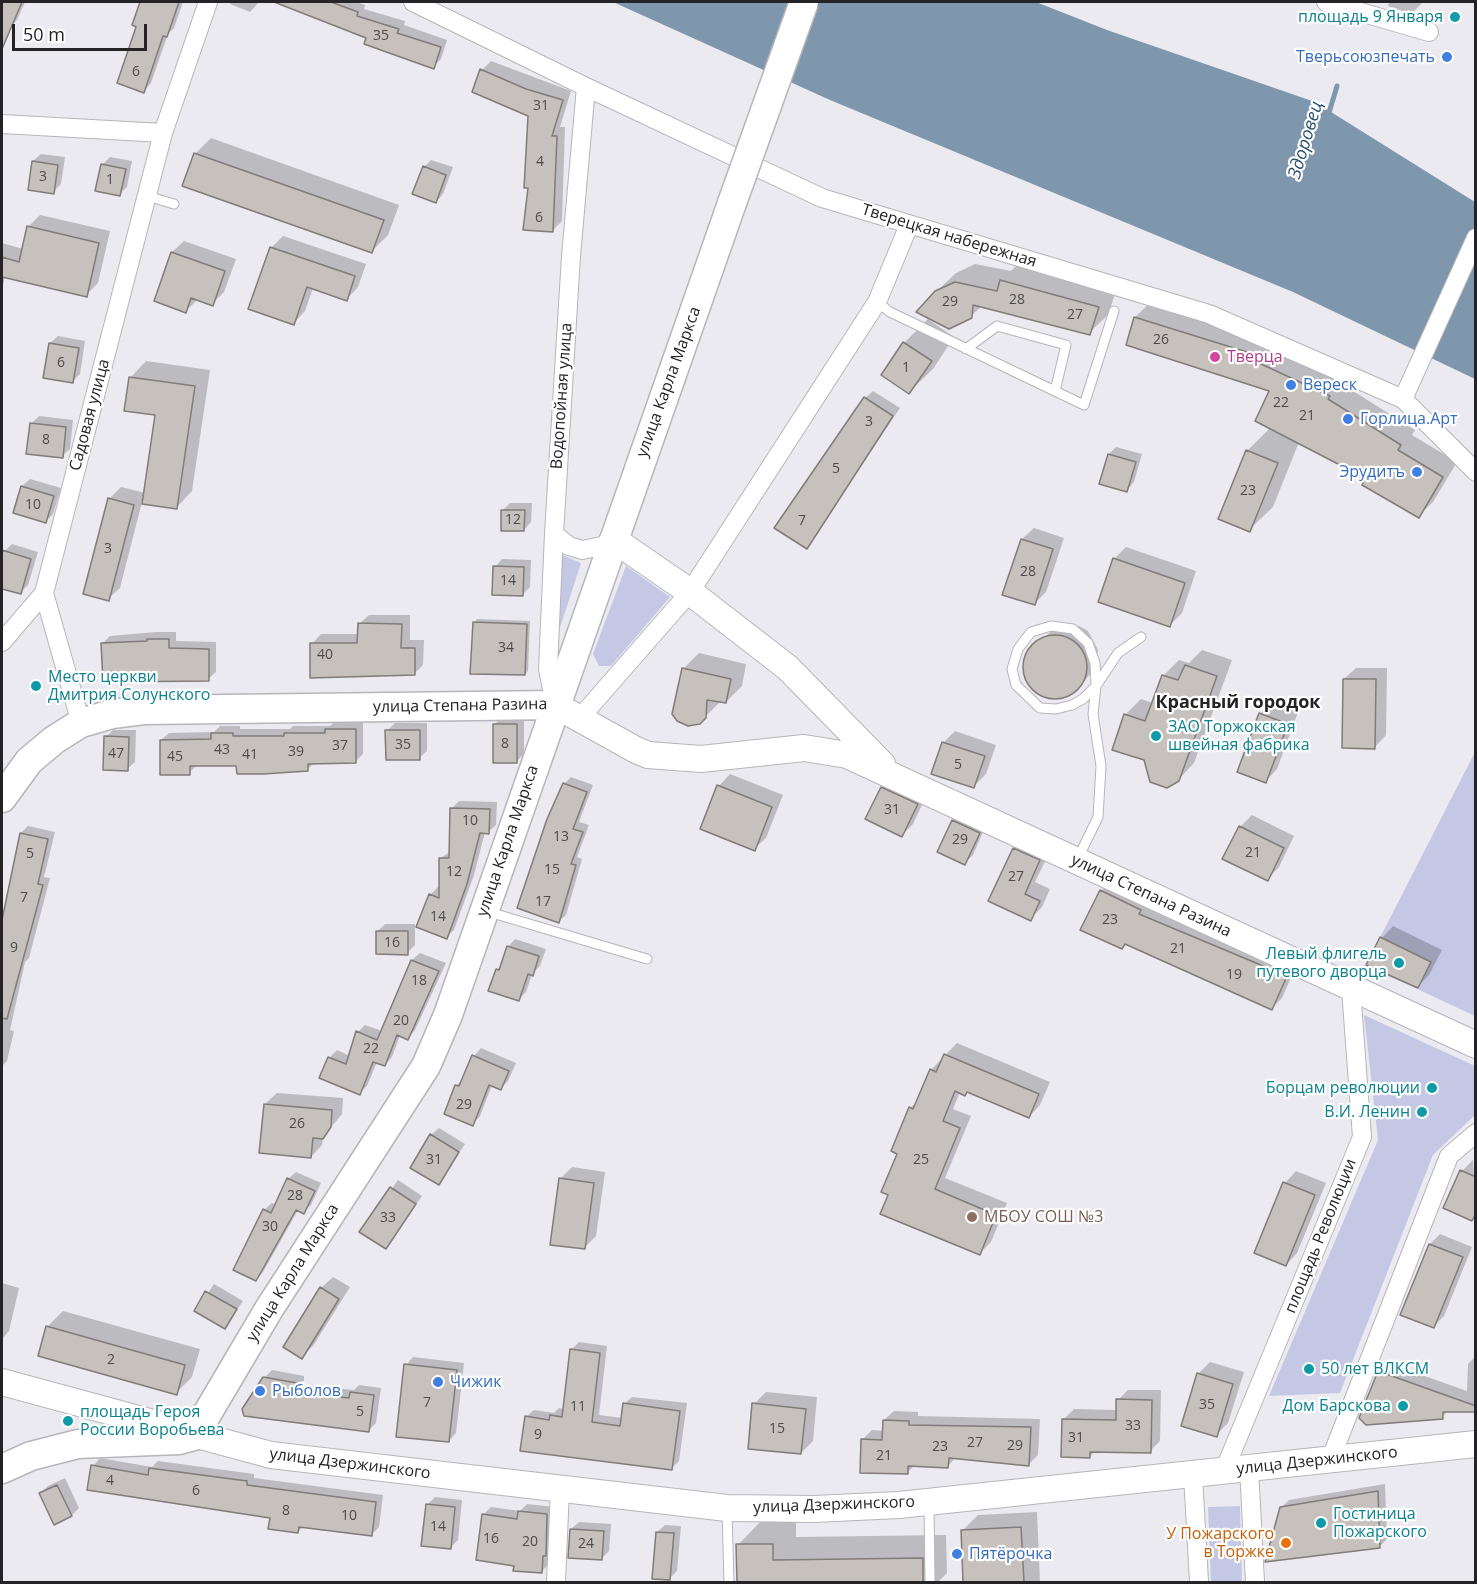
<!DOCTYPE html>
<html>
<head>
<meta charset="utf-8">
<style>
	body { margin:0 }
	#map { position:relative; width:1477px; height:1584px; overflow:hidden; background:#eaeaf0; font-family:"Open Sans",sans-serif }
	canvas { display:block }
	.frame { position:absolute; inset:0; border:3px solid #242426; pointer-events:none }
	.scale { position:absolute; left:12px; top:24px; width:135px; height:27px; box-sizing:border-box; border:3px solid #242426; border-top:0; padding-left:8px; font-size:18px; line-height:21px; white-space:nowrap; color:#242426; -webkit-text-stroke:4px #fff; paint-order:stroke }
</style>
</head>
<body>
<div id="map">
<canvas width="1477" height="1584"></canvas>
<div class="frame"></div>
<div class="scale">50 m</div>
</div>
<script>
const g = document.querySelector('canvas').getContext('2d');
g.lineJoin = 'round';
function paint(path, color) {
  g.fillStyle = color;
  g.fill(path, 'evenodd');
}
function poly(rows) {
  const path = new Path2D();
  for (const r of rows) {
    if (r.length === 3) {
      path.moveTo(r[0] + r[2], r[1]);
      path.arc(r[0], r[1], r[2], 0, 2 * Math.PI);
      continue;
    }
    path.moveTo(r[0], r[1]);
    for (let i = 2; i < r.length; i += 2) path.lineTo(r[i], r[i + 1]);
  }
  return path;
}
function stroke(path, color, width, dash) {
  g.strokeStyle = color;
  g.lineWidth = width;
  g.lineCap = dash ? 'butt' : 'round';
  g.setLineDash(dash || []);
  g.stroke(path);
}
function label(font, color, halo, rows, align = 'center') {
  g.font = font + ' "Open Sans",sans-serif';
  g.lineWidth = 4.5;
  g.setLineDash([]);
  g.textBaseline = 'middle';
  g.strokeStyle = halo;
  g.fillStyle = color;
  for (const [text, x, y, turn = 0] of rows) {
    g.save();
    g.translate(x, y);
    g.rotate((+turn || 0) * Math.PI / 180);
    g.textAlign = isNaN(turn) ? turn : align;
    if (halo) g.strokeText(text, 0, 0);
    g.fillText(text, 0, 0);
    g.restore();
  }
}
paint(poly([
	[562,555,581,563,556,640],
	[626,566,670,597,611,666,599,666,593,654],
	[1475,752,1475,1016,1366,965],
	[1364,1015,1475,1066,1475,1115,1433,1155,1340,1393,1269,1396,1378,1140],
	[1240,1506,1242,1582,1211,1582,1208,1507]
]), '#c5c8e5');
paint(poly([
	[613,2,1036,2,1107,30,1315,102,1475,202,1475,379,1293,292,830,100]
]), '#7f97ad');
paint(poly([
	[2,2,25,2,17,20,10,28,2,24],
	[142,2,183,2,174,28,168,34,151,83,144,91,137,26,134,24],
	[231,2,259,2,250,12,230,4],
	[278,2,356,2,365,5,364,9,405,21,404,25,447,40,441,59,433,67],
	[1389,2,1423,2,1411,14,1388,6],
	[491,61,571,91,560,127,565,127,562,221,553,230,530,187,530,115,482,70],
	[211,138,399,205,388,235,372,251,195,154],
	[41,154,65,157,61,184,53,192,33,161],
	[110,157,132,161,127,187,119,194,97,190,103,164],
	[431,160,453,167,443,194,436,202,424,167],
	[40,215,110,231,98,283,86,295,5,276,2,290,2,243,23,249,28,227],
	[283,236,366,264,358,287,347,299,313,288,305,311,294,323,271,248],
	[184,241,236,259,224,292,212,304,198,299,186,311,155,300,172,252],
	[1020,262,1117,288,1108,315,1089,333,982,306,971,316,936,292,956,273,975,264,1011,271],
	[1150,303,1276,343,1344,381,1342,384,1415,430,1412,435,1457,462,1433,502,1418,516,1367,477,1299,442,1273,507,1249,530,1247,451,1270,428,1271,390,1128,344,1135,317],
	[928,319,954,337,933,369,909,392,883,374,904,343],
	[58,336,85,341,80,374,72,382,50,343],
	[146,361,210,370,192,491,177,507,142,502,120,588,108,599,109,499,121,487,145,493,157,414,131,377],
	[873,391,900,408,807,547,865,398],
	[39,416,73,420,70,449,62,456,31,424],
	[1116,447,1142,454,1134,482,1127,490,1109,454],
	[30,479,61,488,53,514,45,522,22,486],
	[510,503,532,503,531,522,524,530,503,510],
	[1034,528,1064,538,1046,592,1034,604,1022,539],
	[12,544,38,552,28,585,20,593,2,587,2,561,4,552],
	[1126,547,1196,571,1182,613,1170,625,1114,559],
	[502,559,531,560,530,587,523,594,495,567],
	[369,615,410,615,410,640,424,640,423,665,414,674,312,644,321,634,359,634,359,624],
	[477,619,530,621,528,671,525,674,474,623],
	[1059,625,1079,626,1088,631,1098,650,1093,671,1086,679,1074,691,1053,697,1034,689,1024,671,1029,650],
	[156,632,176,632,176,641,216,642,216,672,208,679,103,643,110,636],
	[1202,650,1232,660,1194,763,1178,780,1146,759,1125,715,1141,699,1153,703,1163,676,1179,660,1189,663],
	[699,653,746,664,742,686,726,702,721,701,699,723,683,669],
	[1356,668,1387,668,1386,735,1375,747,1344,679],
	[1272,702,1298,712,1277,769,1266,781,1260,714],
	[502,717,524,717,524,754,516,762,494,725],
	[334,722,363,722,363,754,355,762,315,762,307,770,238,765,197,765,189,773,161,740,169,733,214,732,220,726,240,726,240,729,290,729,293,726,330,726],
	[395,723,427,723,427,751,419,758,387,731],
	[113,730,136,730,135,762,127,769,106,737],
	[955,731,996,745,986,774,974,786,943,743],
	[730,774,783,795,766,838,754,849,719,786],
	[894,776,928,792,913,824,901,836,882,788],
	[571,777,593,785,579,822,589,825,577,857,582,859,566,915,559,921,564,784],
	[459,801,497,802,496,825,488,832,485,832,474,875,454,930,446,937,430,895,438,887,440,888,441,858,451,851,451,809],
	[961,813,986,825,973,855,965,863,953,821],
	[1252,815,1294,836,1279,867,1268,879,1240,827],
	[28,826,55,832,44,877,50,878,29,958,25,962,10,1030,14,1031,7,1061,2,1066,2,926,21,833],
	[1025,837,1051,849,1035,882,1050,889,1042,907,1030,919,1014,849],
	[1111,881,1296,966,1282,998,1272,1008,1126,943,1122,947,1101,891],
	[385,924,415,924,415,945,407,953,378,931],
	[1393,926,1442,950,1429,975,1417,987,1368,964,1382,938],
	[515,939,546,949,540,966,532,974,526,992,518,1000,497,970,502,964,508,947],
	[420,953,446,963,415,1030,408,1038,400,1035,392,1057,385,1065,377,1062,367,1086,359,1093,329,1058,337,1050,350,1056,358,1032,365,1025,382,1031,412,960],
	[957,1043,1050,1082,1040,1105,1029,1117,968,1091,960,1092,953,1109,971,1116,945,1178,1007,1203,991,1242,979,1254,890,1194,910,1108,918,1101,931,1070],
	[481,1048,516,1063,508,1081,501,1088,492,1085,480,1116,473,1124,456,1086,464,1078,474,1056],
	[277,1093,343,1098,342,1114,323,1137,322,1145,311,1157,265,1104],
	[439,1128,465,1144,439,1183,431,1135],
	[1473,1160,1476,1215,1471,1220,1462,1171],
	[572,1167,605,1172,596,1236,584,1248,560,1179],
	[1296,1171,1326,1183,1297,1253,1286,1265,1285,1183],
	[296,1172,321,1183,311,1205,303,1212,298,1210,263,1272,256,1280,264,1210,272,1203,276,1205,288,1179],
	[398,1180,422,1196,386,1247,362,1231],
	[1440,1234,1472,1247,1444,1316,1434,1326,1430,1244],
	[333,1277,350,1287,313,1346,301,1357,321,1288],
	[2,1283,19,1288,9,1331,2,1339],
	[214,1284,243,1301,225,1327,196,1311],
	[63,1311,200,1349,192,1377,176,1393,47,1327],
	[579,1342,607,1346,599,1415,623,1418,624,1404,632,1397,687,1403,679,1461,672,1468,526,1417,534,1410,554,1413,559,1408,564,1409,571,1350],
	[1476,1356,1476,1411,1449,1410,1442,1417,1379,1372,1388,1363,1467,1391,1468,1364],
	[413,1357,464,1363,456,1433,449,1441,406,1365],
	[1210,1362,1244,1372,1228,1423,1216,1435,1198,1374],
	[272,1370,304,1376,304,1385,354,1390,359,1385,381,1388,376,1423,369,1430,264,1378],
	[1128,1390,1161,1390,1160,1441,1150,1451,1096,1450,1089,1457,1064,1419,1074,1409,1118,1410,1118,1400],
	[766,1392,817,1397,813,1441,801,1453,754,1404],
	[894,1411,918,1412,918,1416,1040,1419,1038,1455,1029,1464,956,1457,948,1466,915,1465,907,1473,862,1440,872,1430,884,1431,884,1420],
	[100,1458,152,1467,158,1461,254,1474,254,1478,383,1495,379,1527,371,1535,304,1526,298,1532,271,1517,93,1466],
	[65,1478,79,1508,72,1515,40,1494,48,1486],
	[1385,1484,1387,1539,1379,1547,1281,1508,1289,1500],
	[435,1497,462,1500,458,1540,450,1548,427,1505],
	[527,1504,554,1507,549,1564,541,1572,515,1565,483,1515,491,1507,520,1511],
	[1037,1512,1040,1582,965,1582,962,1531,978,1515],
	[761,1521,796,1521,796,1537,946,1535,947,1573,938,1582,738,1582,738,1545],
	[579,1522,611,1524,609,1551,602,1558,571,1529],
	[665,1525,681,1526,677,1571,669,1579,657,1532]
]), '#0003');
stroke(poly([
	[1328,116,1337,86]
]), '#7f97ad', 5);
const building = poly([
	[2,2,22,2,2,49,2,2],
	[140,2,179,2,167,37,163,36,144,93,117,83,136,27,132,25,140,2],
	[274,2,331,2,358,12,357,16,399,29,397,33,441,47,434,69,364,44,366,38,274,2],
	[480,69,526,89,563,100,552,136,557,136,553,232,523,230,528,188,524,188,528,116,472,92,480,69],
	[194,153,384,220,372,253,182,186,194,153],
	[32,161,58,165,54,194,28,190,32,161],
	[101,164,126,169,120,196,95,191,101,164],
	[423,166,446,175,436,203,412,194,423,166],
	[27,226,99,243,87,297,2,277,2,257,19,262,27,226],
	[270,247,355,276,347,301,307,287,294,325,248,309,270,247],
	[171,252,225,271,213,306,191,298,186,313,154,301,171,252],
	[1000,280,1099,307,1090,335,973,305,972,318,949,329,916,312,935,291,955,282,997,291,1000,280],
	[1134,317,1263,357,1261,364,1330,396,1328,399,1401,445,1398,450,1443,477,1419,518,1362,485,1365,478,1255,421,1269,391,1126,345,1134,317],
	[903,342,932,361,909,394,881,375,903,342],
	[49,343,79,348,73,383,43,378,49,343],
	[129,377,195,386,177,509,142,504,155,415,124,411,129,377],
	[864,397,893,416,807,549,774,528,864,397],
	[30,423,66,427,63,458,26,454,30,423],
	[1246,450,1278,463,1250,532,1218,519,1246,450],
	[1108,454,1136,462,1127,492,1099,484,1108,454],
	[21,486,54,496,46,523,13,513,21,486],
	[108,498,134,505,109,601,83,594,108,498],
	[501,510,525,510,524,531,501,531,501,510],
	[1021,539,1053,549,1035,605,1002,595,1021,539],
	[2,550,31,559,21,594,2,589,2,550],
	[1113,558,1185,583,1170,627,1098,602,1113,558],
	[493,566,524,567,523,596,492,595,493,566],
	[473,622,527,624,525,675,470,674,473,622],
	[358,623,402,624,401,648,415,648,415,675,310,678,310,643,357,643,358,623],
	[1055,667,32],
	[147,639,169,639,169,648,209,649,209,681,103,682,101,643,147,641,147,639],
	[1185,665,1217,676,1179,781,1167,788,1150,782,1144,760,1112,750,1124,714,1145,721,1162,675,1178,680,1185,665],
	[682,668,731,679,726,703,707,700,706,718,700,724,688,726,677,721,672,714,682,668],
	[1343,679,1376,679,1375,749,1342,748,1343,679],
	[1259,713,1288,724,1266,783,1237,772,1259,713],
	[493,724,517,724,517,763,493,763,493,724],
	[325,729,356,729,356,763,308,764,308,771,263,774,237,774,236,766,190,766,190,775,160,775,160,740,211,739,211,733,233,733,233,736,284,736,284,733,325,733,325,729],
	[385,730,420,730,420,760,386,760,385,730],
	[104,736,129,737,128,771,103,770,104,736],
	[942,742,985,756,974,788,931,774,942,742],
	[563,783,587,792,573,829,583,832,571,864,576,865,559,923,517,908,547,819,563,783],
	[717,785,772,807,755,851,700,829,717,785],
	[881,787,918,804,902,837,865,819,881,787],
	[450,808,490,809,489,834,480,833,467,884,447,939,416,927,429,894,439,898,439,858,449,858,450,808],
	[952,820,980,833,965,865,937,852,952,820],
	[1239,826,1284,848,1268,881,1222,859,1239,826],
	[20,833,48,839,38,884,43,885,7,1019,2,1018,2,920,20,833],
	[1013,848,1040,860,1025,894,1040,901,1031,921,988,901,1013,848],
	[1100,890,1141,910,1139,914,1287,976,1272,1010,1125,944,1122,949,1080,930,1100,890],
	[376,931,408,931,408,955,376,954,376,931],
	[1380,937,1431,962,1418,988,1366,965,1380,937],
	[507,946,539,956,533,976,528,974,519,1001,488,991,496,969,499,970,507,946],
	[411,960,439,971,408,1040,397,1035,385,1066,373,1062,360,1095,319,1078,328,1057,346,1064,356,1031,377,1040,411,960],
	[944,1054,1039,1094,1029,1118,967,1092,965,1096,955,1091,943,1121,960,1128,935,1189,996,1215,980,1255,880,1214,888,1195,881,1192,897,1154,891,1151,909,1107,913,1109,930,1069,936,1072,944,1054],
	[472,1055,509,1071,501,1090,489,1085,473,1126,444,1114,455,1085,459,1086,472,1055],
	[264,1104,332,1110,331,1127,323,1139,313,1138,311,1158,259,1153,264,1104],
	[430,1134,459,1152,439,1185,410,1168,430,1134],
	[1460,1170,1476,1177,1476,1213,1472,1221,1443,1208,1460,1170],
	[287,1178,315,1191,304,1214,296,1210,256,1281,233,1270,263,1209,271,1213,287,1178],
	[559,1178,594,1183,585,1249,550,1245,559,1178],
	[1283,1182,1315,1195,1286,1266,1254,1253,1283,1182],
	[390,1187,416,1204,386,1249,359,1232,390,1187],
	[1429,1244,1463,1257,1434,1328,1400,1315,1429,1244],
	[320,1287,339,1299,302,1359,283,1347,320,1287],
	[205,1291,237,1309,225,1329,194,1311,205,1291],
	[46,1326,185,1365,177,1395,38,1356,46,1326],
	[570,1349,600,1353,592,1422,620,1426,623,1403,680,1411,672,1470,520,1451,525,1416,549,1420,550,1415,562,1417,570,1349],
	[404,1364,457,1370,449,1442,396,1437,404,1364],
	[1378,1371,1476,1406,1476,1412,1443,1412,1443,1419,1366,1425,1359,1418,1378,1371],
	[1197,1373,1233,1384,1217,1437,1181,1426,1197,1373],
	[263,1377,297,1383,297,1392,349,1398,350,1392,374,1395,369,1432,244,1416,242,1409,263,1377],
	[1116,1399,1152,1400,1151,1453,1090,1452,1090,1458,1061,1457,1062,1419,1116,1420,1116,1399],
	[752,1403,806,1409,801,1454,748,1449,752,1403],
	[883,1420,909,1421,909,1425,1031,1427,1029,1466,949,1458,948,1468,908,1466,908,1474,860,1473,861,1439,882,1440,883,1420],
	[91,1465,148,1475,149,1468,247,1481,247,1485,376,1502,372,1536,299,1527,298,1533,268,1529,270,1518,87,1490,91,1465],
	[57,1485,72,1516,54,1525,39,1493,57,1485],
	[1378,1491,1380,1548,1265,1562,1280,1507,1378,1491],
	[426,1504,455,1507,451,1549,421,1546,426,1504],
	[518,1511,547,1514,546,1556,543,1556,542,1573,513,1571,514,1566,476,1560,482,1514,517,1519,518,1511],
	[1021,1527,1024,1582,963,1582,961,1530,1021,1527],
	[570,1529,604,1531,602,1560,568,1558,570,1529],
	[656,1532,674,1533,670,1580,652,1579,656,1532],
	[736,1544,773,1544,773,1560,923,1558,923,1582,737,1582,736,1544]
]);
paint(building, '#c7c1bd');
stroke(building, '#817b79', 1.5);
const lane = poly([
	[147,196,174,204],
	[877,302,890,312,1084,405,1114,311],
	[966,349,997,326,1066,345,1055,391],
	[1051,626,1073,629,1088,643,1095,663,1096,686,1083,699,1072,705,1056,709,1040,708,1016,685,1012,669,1018,649,1031,632,1051,626],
	[1078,858,1098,817,1101,766,1093,714,1096,686,1118,653,1141,637],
	[489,912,647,959],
	[929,1504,930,1582],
	[727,1510,729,1582]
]);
const street = poly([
	[413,2,586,87,822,198,1209,314,1403,399,1476,472],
	[1326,2,1429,32],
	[2,124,163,133],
	[1403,399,1476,238],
	[554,534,569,546,582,550,602,546,613,539],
	[2,642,44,593],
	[555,704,548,669,554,534,571,256,586,87],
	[579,719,690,592,877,302,909,225],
	[81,723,44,593,163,133,208,2],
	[1331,1458,1449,1156,1476,1133],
	[1249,1468,1255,1582],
	[1224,1471,1362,1137,1351,989],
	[1193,1475,1199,1582],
	[556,1582,560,1489]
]);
const secondary = poly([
	[613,539,690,592,788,668,882,764],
	[555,705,636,750,648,755,701,759,804,748,847,755,1476,1045],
	[2,1382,271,1455,727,1508,814,1509,899,1505,1476,1444]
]);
const primary = poly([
	[2,798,29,761,54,740,81,723,112,714,144,710,555,705],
	[2,1469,31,1456,78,1444,179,1440,194,1436,269,1309,426,1066,448,1015,732,203]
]);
stroke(lane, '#b5b5bb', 11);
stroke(street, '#b5b5bb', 20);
stroke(secondary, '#b5b5bb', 28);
stroke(primary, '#b5b5bb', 31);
stroke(lane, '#fff', 9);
stroke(street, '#fff', 18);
stroke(secondary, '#fff', 26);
stroke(primary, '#fff', 28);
const primaryBridge = poly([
	[732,203,804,2]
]);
stroke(primaryBridge, '#b5b5bb', 31, []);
stroke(primaryBridge, '#fff', 28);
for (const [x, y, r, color] of [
	[1455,17,6,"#0f9aa8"],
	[1447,57,6,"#3f7fe0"],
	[1215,357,6,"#d1479c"],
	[1291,385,6,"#3f7fe0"],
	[1348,419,6,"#3f7fe0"],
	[1417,472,6,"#3f7fe0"],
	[36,686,6,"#0f9aa8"],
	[1156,736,6,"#0f9aa8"],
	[1399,963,6,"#0f9aa8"],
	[1432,1088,6,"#0f9aa8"],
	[1422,1112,6,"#0f9aa8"],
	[972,1217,6,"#8d6e63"],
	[1309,1369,6,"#0f9aa8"],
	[438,1382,6,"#3f7fe0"],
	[260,1391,6,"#3f7fe0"],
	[1403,1406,6,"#0f9aa8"],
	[68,1421,6,"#0f9aa8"],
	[1321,1523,6,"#0f9aa8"],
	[1286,1543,6,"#e8710a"],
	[957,1554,6,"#3f7fe0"]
]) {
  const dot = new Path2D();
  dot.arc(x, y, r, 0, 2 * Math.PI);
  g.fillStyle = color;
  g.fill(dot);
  stroke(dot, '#fff', 2);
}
label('14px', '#4d4b4c', null, [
	["35",381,36],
	["6",136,72],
	["31",541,106],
	["4",540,162],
	["3",43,177],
	["1",110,180],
	["6",539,218],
	["28",1017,300],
	["29",950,302],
	["27",1075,315],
	["26",1161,340],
	["6",61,363],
	["1",906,368],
	["22",1281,403],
	["21",1307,416],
	["3",869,422],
	["8",46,440],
	["5",836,469],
	["23",1248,491],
	["10",33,505],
	["12",513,520],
	["7",802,521],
	["3",108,549],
	["28",1028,572],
	["14",508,581],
	["34",506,648],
	["40",325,655],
	["8",505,744],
	["35",403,745],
	["37",340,746],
	["43",222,750],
	["39",296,752],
	["47",116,754],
	["41",250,755],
	["45",175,757],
	["5",958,765],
	["31",892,810],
	["10",470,821],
	["13",561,837],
	["29",960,840],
	["21",1253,853],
	["5",30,854],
	["15",552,870],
	["12",454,872],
	["27",1016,877],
	["7",24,898],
	["17",543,902],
	["14",438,917],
	["23",1110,920],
	["16",392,943],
	["9",14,948],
	["21",1178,949],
	["19",1234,975],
	["18",419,981],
	["20",401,1021],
	["22",371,1049],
	["29",464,1105],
	["26",297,1124],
	["31",434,1160],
	["25",921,1160],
	["28",295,1196],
	["33",388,1218],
	["30",270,1227],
	["2",111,1360],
	["7",427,1403],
	["35",1207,1405],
	["11",578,1407],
	["5",360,1412],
	["33",1133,1426],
	["15",777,1429],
	["9",538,1435],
	["31",1076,1438],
	["27",975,1443],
	["29",1015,1446],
	["23",940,1447],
	["21",884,1456],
	["4",110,1481],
	["6",196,1491],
	["8",286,1511],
	["10",349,1516],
	["14",438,1527],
	["16",491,1539],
	["20",530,1542],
	["24",586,1544]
]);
label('16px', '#0d838f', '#fff', [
	["площадь 9 Января",1443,17],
	["Место церкви",48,677,"left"],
	["Дмитрия Солунского",48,695,"left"],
	["ЗАО Торжокская",1168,727,"left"],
	["швейная фабрика",1168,745,"left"],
	["Левый флигель",1387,954],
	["путевого дворца",1387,972],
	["Борцам революции",1420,1088],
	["В.И. Ленин",1410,1112],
	["50 лет ВЛКСМ",1321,1369,"left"],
	["Дом Барскова",1391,1406],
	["площадь Героя",80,1412,"left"],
	["России Воробьева",80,1430,"left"],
	["Гостиница",1333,1514,"left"],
	["Пожарского",1333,1532,"left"]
], 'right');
label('16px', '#366cbe', '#fff', [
	["Тверьсоюзпечать",1435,57,"right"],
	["Вереск",1303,385],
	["Горлица.Арт",1360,419],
	["Эрудитъ",1405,472,"right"],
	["Чижик",450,1382],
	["Рыболов",272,1391],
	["Пятёрочка",969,1554]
], 'left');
label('16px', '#242426', '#fff', [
	["Тверецкая набережная",949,236,17],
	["улица Карла Маркса",669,382,-70],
	["Водопойная улица",562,396,-86],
	["Садовая улица",90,415,-75],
	["улица Степана Разина",460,706,-1],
	["улица Карла Маркса",508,841,-71],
	["улица Степана Разина",1151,896,25],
	["площадь Революции",1321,1236,-68],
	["улица Карла Маркса",293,1273,-58],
	["улица Дзержинского",1317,1461,-6],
	["улица Дзержинского",350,1464,7],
	["улица Дзержинского",834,1505,-2]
]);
label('16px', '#b23c85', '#fff', [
	["Тверца",1227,357]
], 'left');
label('16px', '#785e54', '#fff', [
	["МБОУ СОШ №3",984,1217]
], 'left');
label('16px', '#c56008', '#fff', [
	["У Пожарского",1274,1534],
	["в Торжке",1274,1552]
], 'right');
label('italic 18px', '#2a5173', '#fff', [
	["Здоровец",1306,140,-73]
]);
label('bold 18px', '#242426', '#fff', [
	["Красный городок",1238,703]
]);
</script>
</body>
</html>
